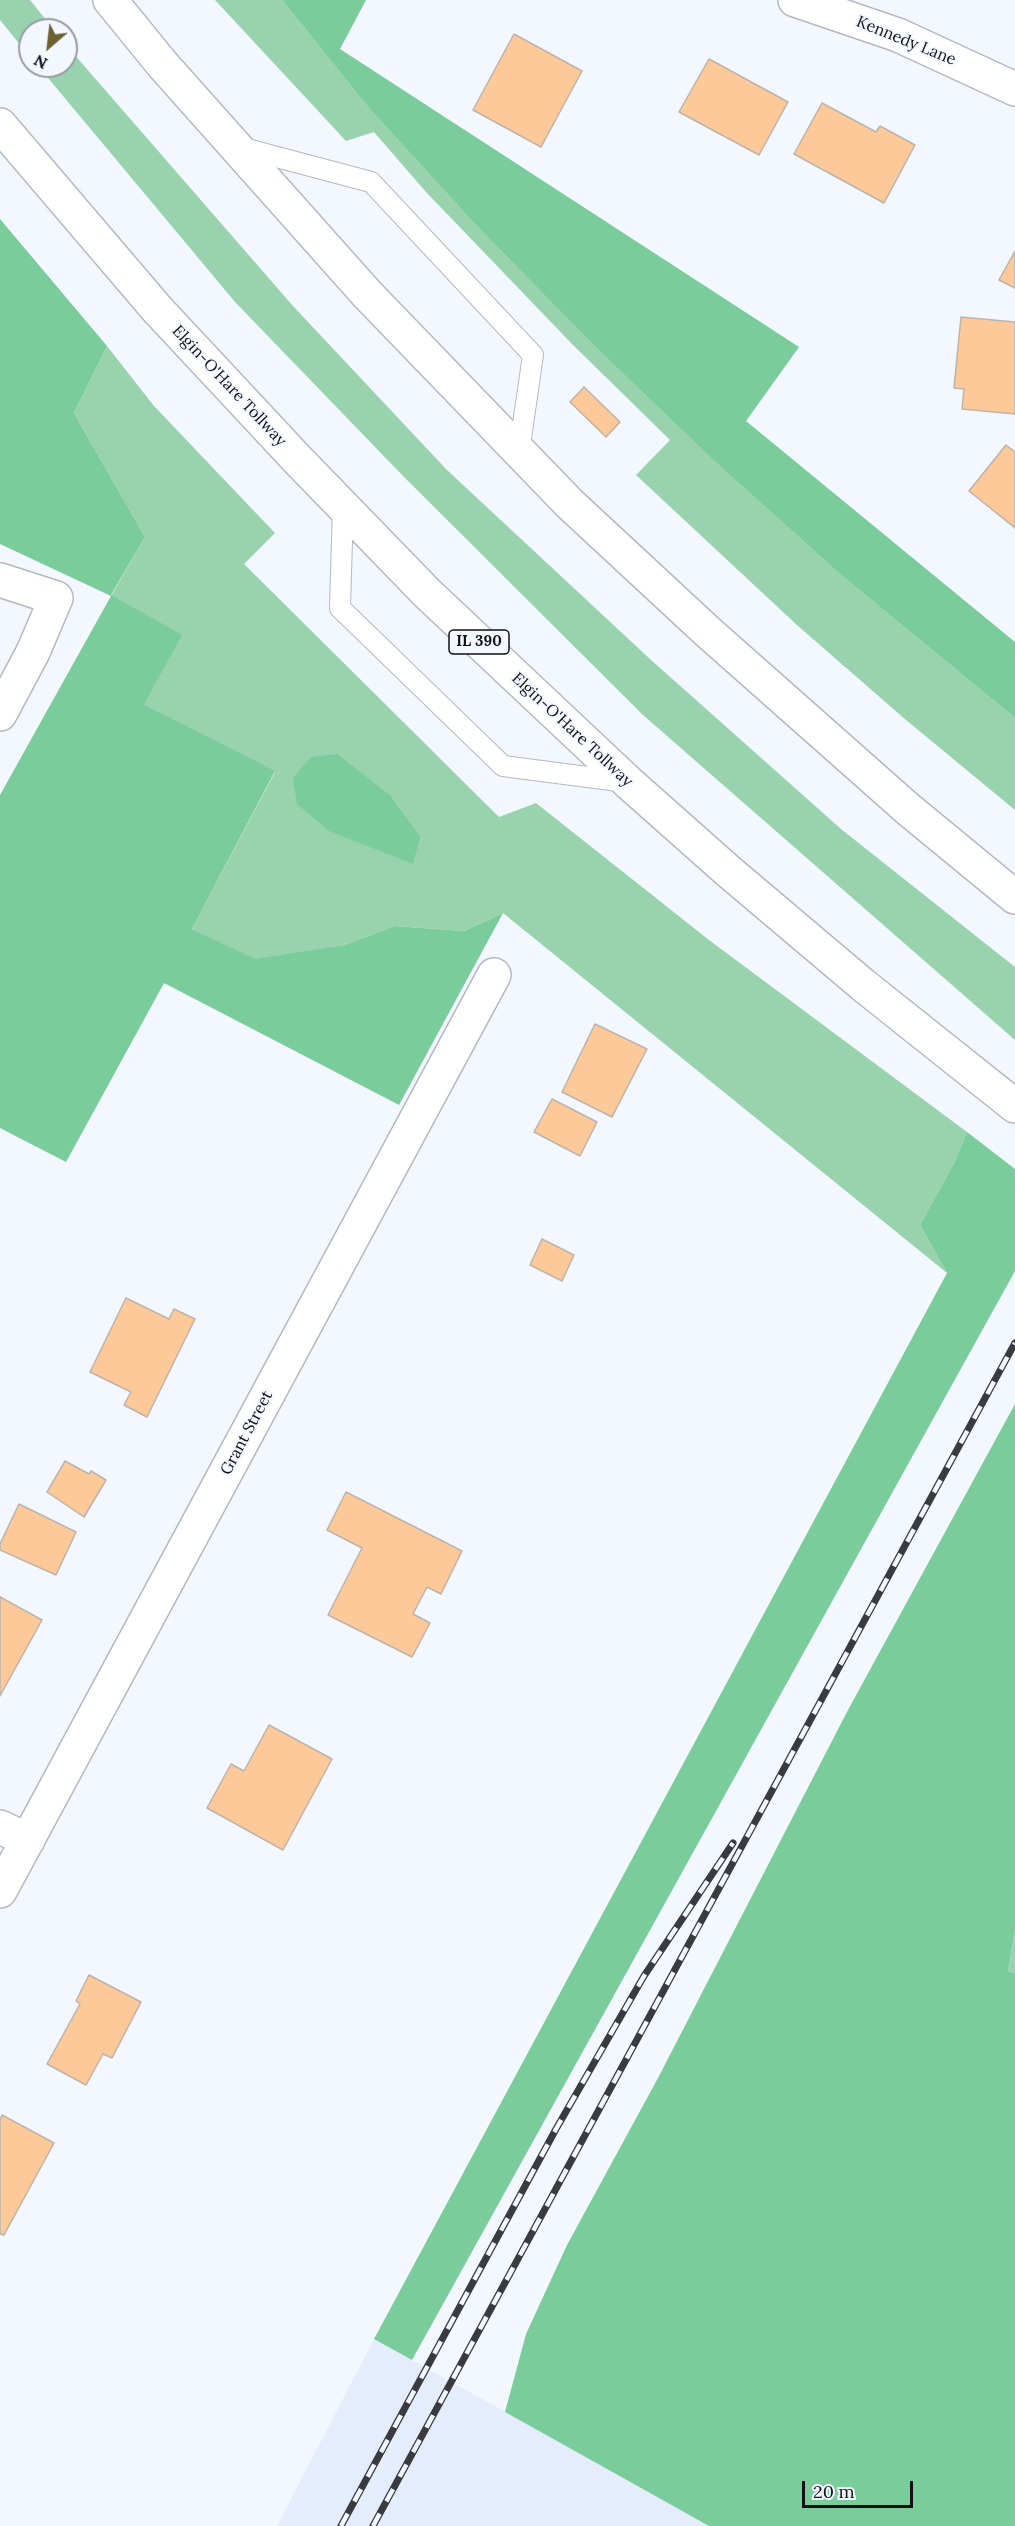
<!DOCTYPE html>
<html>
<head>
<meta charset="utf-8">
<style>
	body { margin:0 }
	#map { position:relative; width:1015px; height:2526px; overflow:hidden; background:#f3f7ff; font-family:Lora,serif }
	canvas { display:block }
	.north { position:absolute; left:18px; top:18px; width:60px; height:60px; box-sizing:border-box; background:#f3f7ff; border:2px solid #989ba1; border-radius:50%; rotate:208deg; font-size:16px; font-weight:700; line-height:24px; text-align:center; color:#101215 }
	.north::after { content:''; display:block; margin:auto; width:21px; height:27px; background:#6c6330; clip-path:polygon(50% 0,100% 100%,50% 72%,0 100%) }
	.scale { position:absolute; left:802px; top:2481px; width:111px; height:27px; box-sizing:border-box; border:3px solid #101215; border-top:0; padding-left:8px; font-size:18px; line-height:21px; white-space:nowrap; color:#101215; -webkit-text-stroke:4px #f3f7ff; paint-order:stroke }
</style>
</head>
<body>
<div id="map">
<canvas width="1015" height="2526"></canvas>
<div class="north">N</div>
<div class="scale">20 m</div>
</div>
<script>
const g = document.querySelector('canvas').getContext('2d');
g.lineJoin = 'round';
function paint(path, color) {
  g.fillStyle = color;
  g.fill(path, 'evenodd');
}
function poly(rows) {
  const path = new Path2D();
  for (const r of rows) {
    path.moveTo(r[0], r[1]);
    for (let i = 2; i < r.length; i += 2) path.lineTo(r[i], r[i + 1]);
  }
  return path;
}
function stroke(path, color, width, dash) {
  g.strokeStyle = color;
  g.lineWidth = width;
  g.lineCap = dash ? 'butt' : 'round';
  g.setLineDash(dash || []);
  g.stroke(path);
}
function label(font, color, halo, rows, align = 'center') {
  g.font = font + ' Lora,serif';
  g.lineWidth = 4.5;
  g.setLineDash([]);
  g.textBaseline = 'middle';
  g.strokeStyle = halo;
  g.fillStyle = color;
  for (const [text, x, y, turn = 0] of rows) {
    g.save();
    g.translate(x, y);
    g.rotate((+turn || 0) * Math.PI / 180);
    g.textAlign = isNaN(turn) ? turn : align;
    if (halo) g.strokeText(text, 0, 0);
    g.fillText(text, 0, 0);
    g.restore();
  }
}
paint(poly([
	[374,2339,412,2360,709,2526,277,2526]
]), '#e5edfd');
paint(poly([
	[0,0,30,0,54,30,30,30,30,57,0,20],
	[215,0,282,0,368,107,472,221,591,343,714,461,841,575,1015,718,1015,810,906,720,798,626,636,475,670,440,572,344,426,192,374,132,346,141],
	[66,45,293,306,447,470,650,659,841,829,1015,967,1015,1040,643,715,404,477,235,302,38,66,66,66],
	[107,346,154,406,275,533,244,564,499,817,536,803,709,940,967,1132,954,1163,920,1225,947,1273,503,913,464,931,395,926,344,945,255,960,192,929,275,772,144,704,111,596,145,537,74,413],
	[391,796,421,837,413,863],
	[1015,1930,1015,1973,1008,1971]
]), '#99d3ae');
paint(poly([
	[282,0,366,0,340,49,799,347,746,421,1015,642,1015,718,841,575,714,461,591,343,472,221,368,107],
	[0,219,107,346,74,413,145,537,111,595,182,635,144,704,275,771,192,929,255,959,344,945,395,926,464,931,503,913,399,1105,164,983,66,1162,0,1128,0,795,111,596,0,544],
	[337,754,391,796,421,837,413,864,329,831,297,804,293,778,311,757],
	[967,1132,1015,1169,1015,1271,412,2360,374,2339,947,1273,920,1225,954,1163],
	[1015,1404,1015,1930,1008,1971,1015,1973,1015,2526,709,2526,505,2412,526,2334,567,2245,658,2078,848,1710]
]), '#7acc9a');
const building = poly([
	[514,34,582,71,541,147,473,110,514,34],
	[709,59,788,102,759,155,679,112,709,59],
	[822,103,876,132,880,126,915,145,884,203,794,154,822,103],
	[1015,251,1015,288,999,280,1015,251],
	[961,317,1015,322,1015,414,962,409,964,389,954,388,961,317],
	[584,387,620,422,606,437,570,402,584,387],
	[1006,445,1015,452,1015,528,969,491,1006,445],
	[595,1024,647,1049,612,1117,562,1092,595,1024],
	[552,1099,597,1122,580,1156,534,1132,552,1099],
	[542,1239,574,1255,562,1281,530,1265,542,1239],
	[126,1298,169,1319,174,1309,195,1319,147,1417,124,1405,131,1392,90,1372,126,1298],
	[65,1461,89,1474,91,1471,106,1480,84,1517,47,1492,65,1461],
	[346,1492,462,1551,441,1594,427,1587,413,1614,430,1623,412,1657,328,1615,362,1548,327,1530,346,1492],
	[19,1504,76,1532,56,1575,0,1550,0,1544,19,1504],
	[0,1597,42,1620,0,1696,0,1597],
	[269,1725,332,1759,283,1850,207,1808,231,1764,244,1771,269,1725],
	[89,1975,141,2002,112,2058,103,2054,86,2085,47,2064,80,2004,76,2001,89,1975],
	[2,2115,54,2143,4,2235,0,2234,0,2120,2,2115]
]);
paint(building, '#fec999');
stroke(building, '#bbb3ac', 1.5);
const lane = poly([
	[239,147,371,182,533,355,519,452],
	[343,506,340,608,503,766,626,782]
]);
const street = poly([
	[795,0,898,35,1015,89],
	[0,580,56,598,33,652,0,714],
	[0,1827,28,1840],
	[0,1891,494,975]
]);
const highway = poly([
	[110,0,163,65,367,294,570,504,708,632,908,809,1015,897],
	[0,125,157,309,297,459,427,593,629,783,727,870,863,985,1015,1106]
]);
stroke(lane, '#b4b9c1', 22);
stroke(street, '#b4b9c1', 36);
stroke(highway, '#b4b9c1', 36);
stroke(lane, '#fff', 20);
stroke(street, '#fff', 33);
stroke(highway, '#fff', 33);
const rail = poly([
	[341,2526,556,2129,644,1976,733,1843],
	[373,2526,1015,1343]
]);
stroke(rail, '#393b3f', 7);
stroke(rail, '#f3f7ff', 4.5, [14]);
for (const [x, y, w] of [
	[479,642,60]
]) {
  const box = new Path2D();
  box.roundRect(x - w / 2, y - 12, w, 24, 4.5);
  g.fillStyle = '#f3f7ff';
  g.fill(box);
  stroke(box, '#101215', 1.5);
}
label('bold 15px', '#101215', null, [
	["IL 390",479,642]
]);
label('16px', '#101215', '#f3f7ff', [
	["Kennedy Lane",906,41,22],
	["Elgin-O'Hare Tollway",229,386,47],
	["Elgin-O'Hare Tollway",572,730,43],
	["Grant Street",247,1433,-62]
]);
</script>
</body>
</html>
